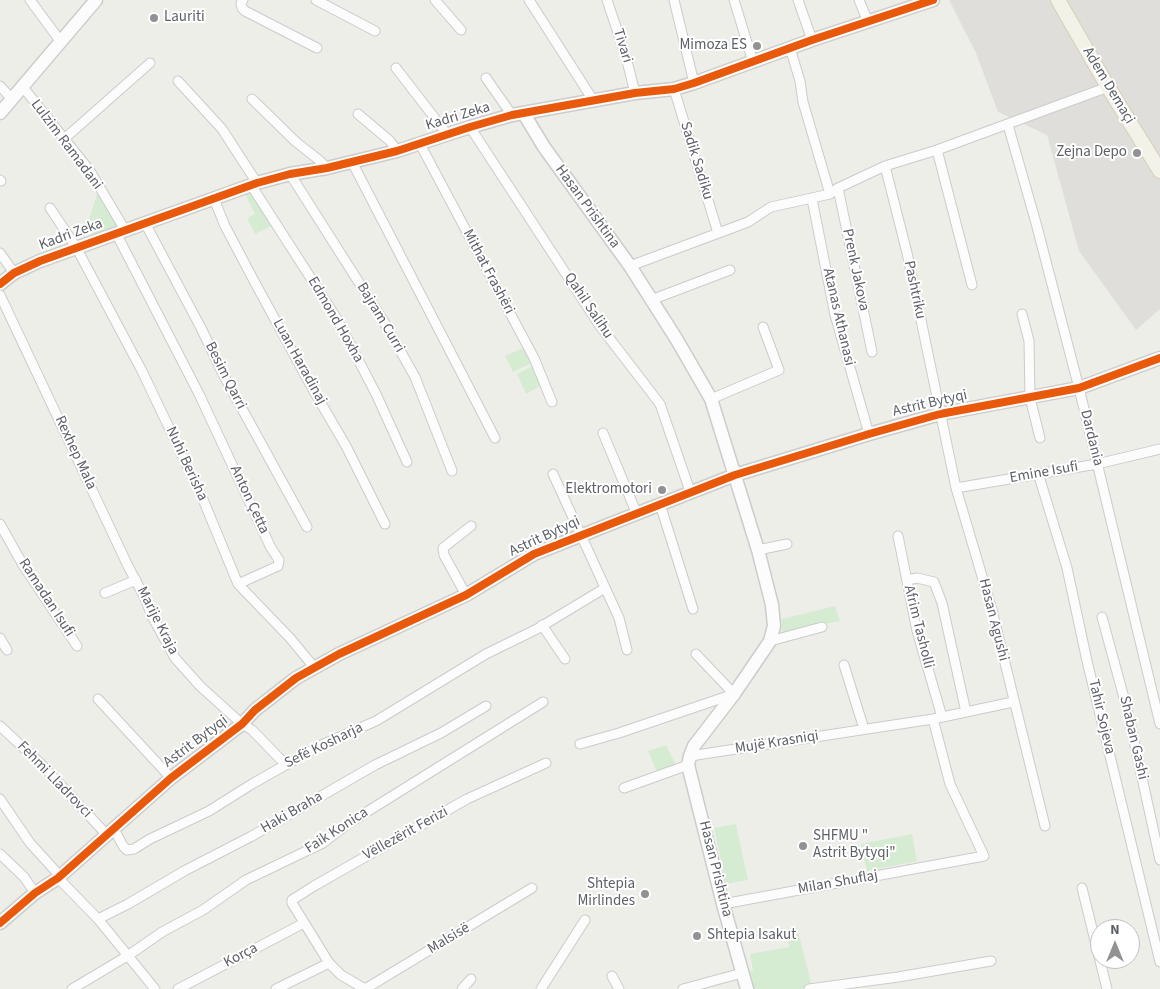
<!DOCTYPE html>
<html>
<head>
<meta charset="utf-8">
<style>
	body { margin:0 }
	#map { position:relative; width:1160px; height:989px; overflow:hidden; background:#eeeee9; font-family:"Source Sans 3",sans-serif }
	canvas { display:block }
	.north { position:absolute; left:1090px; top:919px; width:50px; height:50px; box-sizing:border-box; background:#fff; border:1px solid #bec0c2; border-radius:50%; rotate:0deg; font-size:14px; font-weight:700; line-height:20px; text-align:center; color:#5d6167 }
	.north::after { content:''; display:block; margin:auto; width:18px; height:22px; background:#909294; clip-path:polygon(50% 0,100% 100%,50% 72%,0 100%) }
</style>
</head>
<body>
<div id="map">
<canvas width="1160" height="989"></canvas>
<div class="north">N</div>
</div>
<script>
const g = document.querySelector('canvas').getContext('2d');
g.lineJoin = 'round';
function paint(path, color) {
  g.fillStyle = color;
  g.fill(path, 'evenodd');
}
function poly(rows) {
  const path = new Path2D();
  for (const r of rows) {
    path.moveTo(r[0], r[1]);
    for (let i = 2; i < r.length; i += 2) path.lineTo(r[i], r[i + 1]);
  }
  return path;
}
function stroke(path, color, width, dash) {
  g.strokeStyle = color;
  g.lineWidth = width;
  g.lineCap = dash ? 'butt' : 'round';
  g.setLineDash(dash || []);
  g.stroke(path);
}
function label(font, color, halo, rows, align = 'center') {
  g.font = font + ' "Source Sans 3",sans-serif';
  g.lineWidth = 4;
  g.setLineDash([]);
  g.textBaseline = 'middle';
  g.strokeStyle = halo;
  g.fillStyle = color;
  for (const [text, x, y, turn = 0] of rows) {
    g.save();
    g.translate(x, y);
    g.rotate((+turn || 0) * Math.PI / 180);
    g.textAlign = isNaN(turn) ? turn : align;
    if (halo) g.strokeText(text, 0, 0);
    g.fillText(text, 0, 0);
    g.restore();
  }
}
paint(poly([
	[949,0,1160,0,1160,309,1136,330,1079,251,1047,135,998,112,976,53]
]), '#dfdeda');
paint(poly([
	[99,188,120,227,94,239,86,222,90,216],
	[253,189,273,225,255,234,247,218,255,214,245,194],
	[530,345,538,360,513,372,505,356],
	[538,363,547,382,526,394,517,374],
	[835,606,840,621,782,633,782,619],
	[666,745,676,765,657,772,648,751],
	[736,824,748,880,726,884,714,828],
	[912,834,917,861,867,871,861,844],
	[797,927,812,987,803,989,754,989,750,971,753,970,750,954,789,947,786,929]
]), '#d5ecd3');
const street = poly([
	[30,0,61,42],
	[243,0,241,3,242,8,245,11,317,48],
	[316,0,375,31],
	[435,0,461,30],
	[529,0,593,100],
	[607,0,626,57,635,93],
	[674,0,694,83],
	[734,0,753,62],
	[798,0,812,40],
	[859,0,868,22],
	[790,48,800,81,803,102,830,194],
	[396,68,447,134],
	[486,78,512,115],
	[178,81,222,129,257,183],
	[0,86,12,99],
	[22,86,90,171,125,230],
	[674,89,718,233],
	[252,99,296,142,319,160,327,168],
	[358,114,390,141,397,151],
	[1008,125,1036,223,1079,388,1160,724],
	[470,127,600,326,660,404,690,491],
	[64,139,150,63],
	[420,144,534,358,552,402],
	[937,150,972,285],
	[352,162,495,438],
	[885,166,907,253,956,488,992,610,1045,826],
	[290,174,384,322,415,377,452,471],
	[0,180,1,181],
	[251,185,337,319,376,394,407,462],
	[838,188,872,352],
	[214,199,225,226,253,279,315,393,346,446,385,524],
	[812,199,835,315,869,434],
	[50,208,76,247,142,371,202,497,238,584,290,638,314,667],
	[145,223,201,328,224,376,307,527],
	[116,233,199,394,271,548,279,560,278,566,238,584],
	[0,253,14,273],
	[630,266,748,222,771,207,830,194,838,188,885,166,937,150,1108,87],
	[0,295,128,566,145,598,152,616,175,658,200,686,242,724,252,730,286,765],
	[651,300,730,270],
	[1022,314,1029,341,1030,398,1040,438],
	[711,399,779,370,763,327],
	[603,433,636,512],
	[1038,473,1067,568,1087,661,1160,962],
	[553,474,619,618,627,650],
	[956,488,1097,464,1160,449],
	[660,504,693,609],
	[0,524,23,565,77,646],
	[898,536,917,631,942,717],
	[758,550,787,544],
	[907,580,917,578,934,582,942,603,966,712],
	[105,593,136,580],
	[466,595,444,555,443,548,471,526],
	[1102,617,1127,709,1160,860],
	[542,625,565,659],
	[0,638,7,650],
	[770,641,822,627],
	[844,665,864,729],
	[98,699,171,778],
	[0,726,41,764,107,835],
	[580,744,619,733,734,694,696,654],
	[690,756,933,719,1013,702],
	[624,788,688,765],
	[0,799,30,843,60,876],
	[114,829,123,846,127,850,134,849,150,839,209,811,252,784,319,746,376,721,486,654,537,629,605,588],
	[0,854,24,877,35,893],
	[58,878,98,919,155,989],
	[532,888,365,989,341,975,329,963,292,903,292,900,314,886,467,799,546,763],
	[1082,888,1107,989],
	[723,904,984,856,950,784,933,719],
	[98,919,128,904,186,870,252,836,375,765,441,733,486,706],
	[612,976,619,989],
	[72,989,129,955,162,932,203,910,246,880,323,843,349,823,543,702],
	[178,989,304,923],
	[276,989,329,963],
	[462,989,471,979],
	[541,989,585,920],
	[683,989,742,973],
	[809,989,898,977,991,961]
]);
const secondary = poly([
	[0,113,96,0],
	[524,114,544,147,630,266,677,340,711,399,758,550,772,605,774,626,770,641,734,694,694,746,690,756,688,765,723,904,747,989],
	[0,284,14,273,40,261,257,183,290,174,327,168,397,151,470,127,512,115,635,93,674,89,694,83,812,40,933,0],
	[0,923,35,893,58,878,171,778,242,724,255,710,296,678,339,654,466,595,534,554,735,475,869,434,940,414,1079,388,1160,358]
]);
const primary = poly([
	[1058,0,1108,87,1160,171]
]);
stroke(street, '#cbcbcb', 11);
stroke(secondary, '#cbcccc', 15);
stroke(primary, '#d7cfb5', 16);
stroke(street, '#fcfcfc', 9);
stroke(secondary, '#fcfcfc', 12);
stroke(primary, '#f3f2e9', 14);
stroke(poly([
	[0,284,14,273,40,261,257,183,290,174,327,168,397,151,470,127,512,115,635,93,674,89,694,83,812,40,933,0],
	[0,923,35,893,58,878,171,778,242,724,255,710,296,678,339,654,466,595,534,554,735,475,869,434,940,414,1079,388,1160,358]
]), '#e8590c', 8);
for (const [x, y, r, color] of [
	[154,18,5,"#909294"],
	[757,46,5,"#909294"],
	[1137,153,5,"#909294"],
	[662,490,5,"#909294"],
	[803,846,5,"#909294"],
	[645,894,5,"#909294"],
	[697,936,5,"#909294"]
]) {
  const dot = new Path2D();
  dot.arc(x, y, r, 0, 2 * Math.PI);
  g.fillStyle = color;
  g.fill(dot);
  stroke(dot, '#fff', 2);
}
label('15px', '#5d6167', '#fff', [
	["Lauriti",164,18,"left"],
	["Mimoza ES",747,46],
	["Zejna Depo",1127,153],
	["Elektromotori",652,490],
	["SHFMU \"",813,837,"left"],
	["Astrit Bytyqi\"",813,854,"left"],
	["Shtepia",635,885],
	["Mirlindes",635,902],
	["Shtepia Isakut",707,936,"left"]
], 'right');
label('15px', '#5d6167', '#fff', [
	["Tivari",622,46,73],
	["Adem Demaçi",1108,86,59],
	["Kadri Zeka",458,117,-17],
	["Lulzim Ramadani",66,145,53],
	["Sadik Sadiku",696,161,73],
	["Hasan Prishtina",587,207,54],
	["Kadri Zeka",71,235,-20],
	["Prenk Jakova",855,270,78],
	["Mithat Frashëri",488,272,62],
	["Pashtriku",914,290,78],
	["Qahil Salihu",588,306,56],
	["Atanas Athanasi",838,317,77],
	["Bajram Curri",380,318,59],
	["Edmond Hoxha",335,320,60],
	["Luan Haradinaj",299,362,61],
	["Besim Qarri",225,376,63],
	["Astrit Bytyqi",930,404,-13],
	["Dardania",1091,438,76],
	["Rexhep Mala",75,453,65],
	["Nuhi Berisha",186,464,65],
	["Emine Isufi",1044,473,-10],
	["Anton Çetta",249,500,65],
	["Astrit Bytyqi",545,537,-25],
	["Ramadan Isufi",46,598,57],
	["Hasan Agushi",993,620,76],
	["Marije Kraja",157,621,63],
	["Afrim Tasholli",918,627,76],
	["Tahir Sojeva",1101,717,77],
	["Shaban Gashi",1133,738,77],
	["Astrit Bytyqi",196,742,-37],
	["Mujë Krasniqi",777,743,-9],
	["Sefë Kosharja",324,746,-26],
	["Fehmi Lladrovci",54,780,46],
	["Haki Braha",292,813,-30],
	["Faik Konica",337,831,-33],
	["Vëllezërit Ferizi",406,834,-29],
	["Hasan Prishtina",715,869,76],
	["Milan Shuflaj",838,883,-10],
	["Malsisë",449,939,-31],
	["Korça",241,956,-28]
]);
</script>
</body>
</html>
